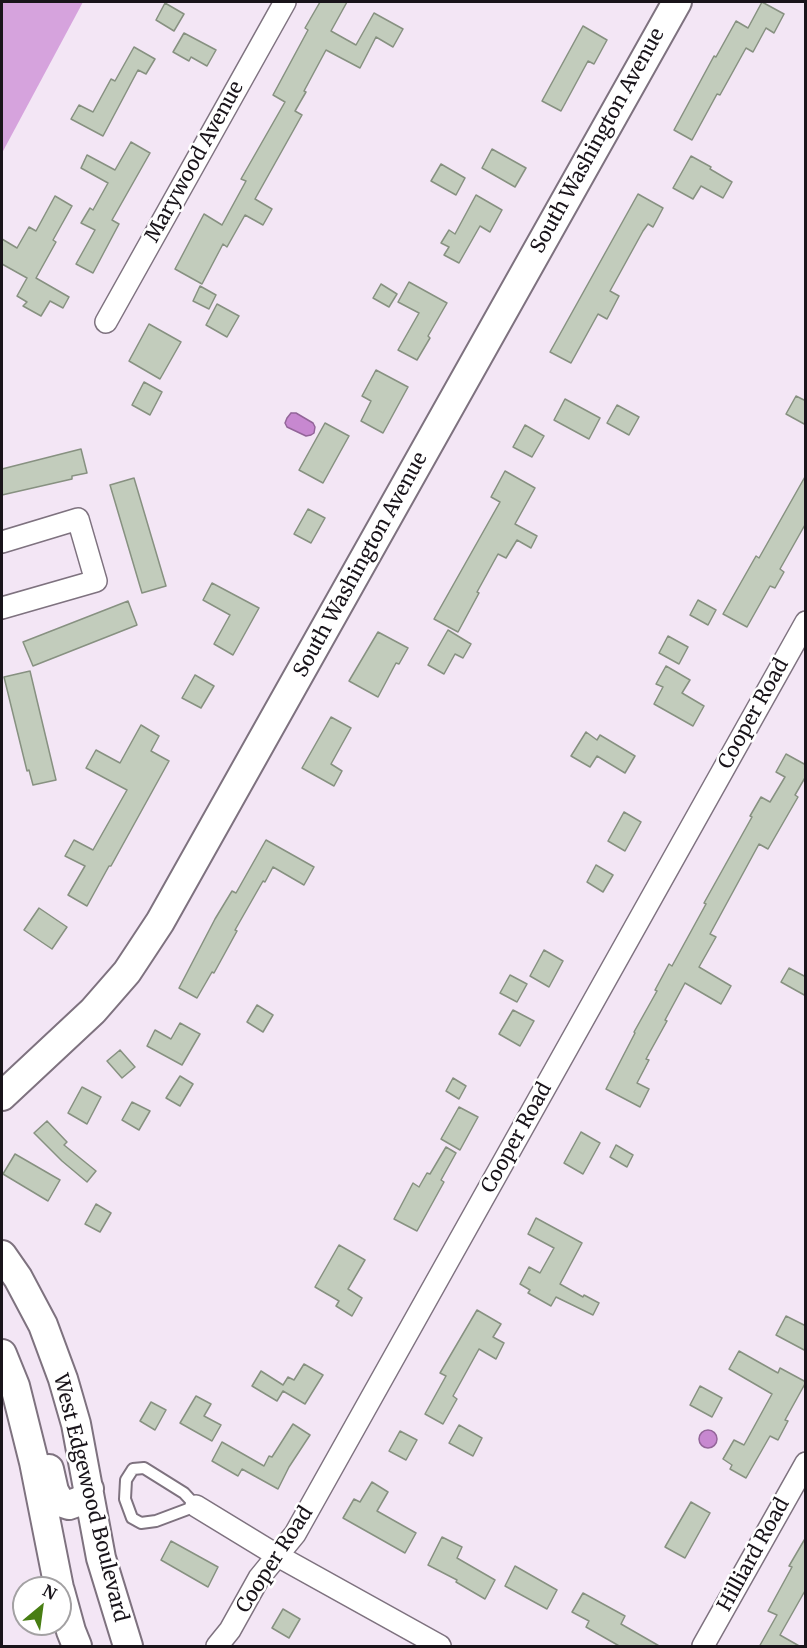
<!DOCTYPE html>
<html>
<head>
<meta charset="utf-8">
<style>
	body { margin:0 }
	#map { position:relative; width:807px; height:1648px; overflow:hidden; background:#f3e6f5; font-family:Merriweather,serif }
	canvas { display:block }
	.frame { position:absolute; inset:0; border:3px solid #19141a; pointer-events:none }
	.north { position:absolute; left:12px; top:1576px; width:60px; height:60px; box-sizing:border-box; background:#fff; border:2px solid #a3a1a3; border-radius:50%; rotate:29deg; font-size:16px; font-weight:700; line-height:24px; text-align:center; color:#19141a }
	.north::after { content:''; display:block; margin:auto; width:21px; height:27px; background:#487e13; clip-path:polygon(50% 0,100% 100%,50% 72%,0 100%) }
</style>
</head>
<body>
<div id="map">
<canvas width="807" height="1648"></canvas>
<div class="frame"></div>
<div class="north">N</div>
</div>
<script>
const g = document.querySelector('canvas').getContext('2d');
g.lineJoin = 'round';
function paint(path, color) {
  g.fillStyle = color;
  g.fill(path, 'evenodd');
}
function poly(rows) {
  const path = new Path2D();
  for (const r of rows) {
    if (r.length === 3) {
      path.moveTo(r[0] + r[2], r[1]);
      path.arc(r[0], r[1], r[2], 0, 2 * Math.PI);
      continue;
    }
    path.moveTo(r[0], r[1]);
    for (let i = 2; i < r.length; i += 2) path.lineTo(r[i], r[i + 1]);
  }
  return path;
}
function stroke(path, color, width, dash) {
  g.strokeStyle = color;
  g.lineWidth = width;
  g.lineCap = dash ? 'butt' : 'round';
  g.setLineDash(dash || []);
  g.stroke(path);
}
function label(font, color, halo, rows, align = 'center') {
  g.font = font + ' Merriweather,serif';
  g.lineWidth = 5;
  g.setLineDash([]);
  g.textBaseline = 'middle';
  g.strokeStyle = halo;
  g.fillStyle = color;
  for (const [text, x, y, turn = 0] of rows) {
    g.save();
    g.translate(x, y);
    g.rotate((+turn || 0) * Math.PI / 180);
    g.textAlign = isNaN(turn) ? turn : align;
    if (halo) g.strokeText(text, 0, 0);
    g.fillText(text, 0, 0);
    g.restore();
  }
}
paint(poly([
	[2,2,83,2,2,153]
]), '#d6a3dd');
const water = poly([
	[291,413,296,413,313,423,315,427,314,433,311,435,306,436,287,427,285,423,287,418,291,413],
	[708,1439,9]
]);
paint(water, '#c788d0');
stroke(water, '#936599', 1.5);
const building = poly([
	[320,2,347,2,331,31,356,45,374,13,403,29,393,47,376,37,360,68,326,50,304,91,306,92,295,111,302,115,255,199,272,209,263,225,245,215,227,247,223,244,202,284,175,269,204,214,222,225,246,181,241,179,285,102,273,95,308,30,305,28,320,2],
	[762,2,784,14,774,33,766,28,753,52,746,48,720,95,717,94,692,140,674,130,714,56,716,57,736,21,748,28,762,2],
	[165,3,184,14,174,31,156,20,165,3],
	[583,26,607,40,594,64,588,61,561,111,542,101,583,26],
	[184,33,216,50,207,66,191,57,189,61,173,52,184,33],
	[134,47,155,59,146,74,138,70,103,136,71,119,79,105,93,112,111,79,115,81,134,47],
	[131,142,150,153,112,220,119,224,93,273,76,264,95,230,81,223,90,208,93,210,108,183,81,168,87,155,115,170,131,142],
	[492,149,526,168,515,187,482,168,492,149],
	[691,156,711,167,710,169,732,182,723,198,701,186,693,199,673,188,691,156],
	[441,164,465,178,456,195,431,181,441,164],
	[638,194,663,208,653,227,648,224,643,231,610,291,619,296,607,319,598,314,571,363,550,352,638,194],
	[476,195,502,210,490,232,480,226,459,263,444,255,449,247,441,243,449,230,455,234,476,195],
	[55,196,72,206,53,240,56,242,36,278,69,297,63,308,50,301,41,316,23,306,27,302,17,296,27,278,2,264,2,239,17,248,29,227,36,231,55,196],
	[409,282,447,303,428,336,430,338,417,360,398,350,419,313,398,302,409,282],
	[381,284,397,294,389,307,373,298,381,284],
	[200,286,216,295,209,309,193,301,200,286],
	[217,304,239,316,227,337,206,325,217,304],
	[149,324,181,342,160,379,129,361,149,324],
	[376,370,408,387,383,433,361,421,371,401,362,396,376,370],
	[144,382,162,392,150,415,132,405,144,382],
	[796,396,806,401,806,425,786,414,796,396],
	[565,399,600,418,589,439,554,420,565,399],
	[617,405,639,417,629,435,607,423,617,405],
	[325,423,349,436,323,483,299,470,325,423],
	[525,425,544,436,532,457,513,447,525,425],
	[81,449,87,473,72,476,72,479,2,495,2,469,81,449],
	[505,471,535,488,515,524,537,536,531,548,517,540,506,558,498,554,477,592,479,593,458,632,434,619,500,502,491,497,505,471],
	[806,475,806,523,780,569,784,572,775,588,770,586,747,627,723,614,756,556,759,558,806,475],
	[134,478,166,586,142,593,110,485,134,478],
	[308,509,325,518,311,543,294,534,308,509],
	[212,583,259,608,233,655,214,644,230,615,203,600,212,583],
	[698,600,716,610,708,625,690,615,698,600],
	[128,601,137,625,33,666,23,642,128,601],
	[448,630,471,644,463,658,455,654,444,674,428,665,448,630],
	[378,632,408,648,399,664,396,663,378,697,349,681,378,632],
	[668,636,688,647,679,664,659,653,668,636],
	[666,666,690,680,682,693,704,706,693,726,654,704,663,687,656,684,666,666],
	[30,671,56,780,33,785,29,770,27,771,4,677,30,671],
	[195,675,214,686,201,708,182,698,195,675],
	[331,717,351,728,331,764,342,771,334,786,302,768,331,717],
	[141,725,159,736,151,751,169,761,111,866,109,866,87,906,68,895,85,866,65,856,74,840,93,850,127,790,86,768,96,750,120,763,141,725],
	[586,732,597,740,600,735,635,756,625,773,597,756,590,767,571,756,586,732],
	[786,754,806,765,806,776,795,795,798,797,768,849,759,844,710,934,716,937,699,967,731,986,721,1004,685,983,665,1020,667,1021,646,1059,649,1060,637,1083,649,1089,640,1107,606,1089,635,1033,634,1032,657,991,655,990,669,964,672,966,706,904,704,903,752,817,750,816,761,797,770,802,785,777,776,772,786,754],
	[624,812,641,822,625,851,608,841,624,812],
	[266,840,314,867,304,885,273,867,265,882,263,881,235,930,237,931,214,973,212,972,197,998,179,988,215,919,232,891,236,893,266,840],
	[596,865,613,875,603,892,587,882,596,865],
	[39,908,67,927,52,949,24,930,39,908],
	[544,950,563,961,549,987,530,976,544,950],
	[789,968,806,977,806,996,781,982,789,968],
	[510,975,527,984,517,1002,500,993,510,975],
	[257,1005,273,1015,263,1032,247,1022,257,1005],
	[513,1010,534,1021,520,1046,499,1034,513,1010],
	[180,1023,200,1034,182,1065,147,1046,155,1030,171,1039,180,1023],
	[120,1050,135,1067,122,1078,107,1061,120,1050],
	[180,1076,193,1084,180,1106,166,1098,180,1076],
	[453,1078,466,1086,459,1099,446,1091,453,1078],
	[82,1087,101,1097,87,1124,68,1113,82,1087],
	[132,1102,150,1111,139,1130,122,1120,132,1102],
	[459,1107,478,1117,460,1150,441,1139,459,1107],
	[47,1121,67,1142,64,1145,96,1171,87,1182,62,1161,34,1133,47,1121],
	[581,1132,600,1143,583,1174,564,1163,581,1132],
	[616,1145,633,1155,627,1167,610,1157,616,1145],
	[446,1147,456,1153,441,1180,444,1182,417,1231,394,1219,413,1183,419,1187,427,1173,430,1174,446,1147],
	[15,1154,60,1180,48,1201,3,1174,15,1154],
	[96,1204,111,1213,100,1232,85,1224,96,1204],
	[536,1218,582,1243,560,1284,583,1297,584,1295,599,1303,593,1315,556,1297,551,1306,528,1293,530,1290,520,1284,529,1267,540,1273,554,1248,528,1234,536,1218],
	[339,1245,365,1260,348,1289,362,1298,352,1316,336,1306,339,1301,315,1287,339,1245],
	[477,1310,501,1324,493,1337,504,1343,496,1359,479,1349,453,1396,457,1399,443,1424,425,1414,446,1376,440,1373,477,1310],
	[786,1316,806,1326,806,1351,776,1335,786,1316],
	[739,1351,778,1373,780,1368,806,1382,785,1420,788,1421,778,1440,770,1436,746,1478,730,1469,732,1465,723,1459,734,1440,744,1445,772,1394,729,1369,739,1351],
	[304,1364,323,1375,305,1404,283,1391,277,1401,252,1386,261,1371,283,1385,288,1377,294,1380,304,1364],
	[700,1386,722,1398,712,1417,690,1405,700,1386],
	[196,1396,211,1404,204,1416,221,1425,212,1441,180,1423,196,1396],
	[151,1402,166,1410,155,1430,140,1421,151,1402],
	[293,1424,310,1435,289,1467,278,1489,242,1469,238,1476,212,1461,222,1442,264,1466,269,1456,272,1457,293,1424],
	[459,1425,482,1438,473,1456,449,1443,459,1425],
	[400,1431,417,1440,406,1460,389,1451,400,1431],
	[372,1482,388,1492,377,1511,416,1533,405,1553,343,1518,354,1499,360,1502,372,1482],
	[691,1502,710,1513,685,1558,665,1547,691,1502],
	[442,1537,462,1547,457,1558,495,1580,485,1599,456,1582,457,1580,428,1565,442,1537],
	[806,1537,806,1589,780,1635,801,1647,759,1647,777,1615,768,1611,792,1567,789,1566,806,1537],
	[171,1541,218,1567,208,1587,161,1560,171,1541],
	[515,1566,557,1590,547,1609,505,1586,515,1566],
	[583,1593,625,1616,621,1624,661,1647,621,1647,586,1627,589,1621,572,1612,583,1593],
	[283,1609,300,1619,289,1638,272,1628,283,1609]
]);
paint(building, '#c2ccbc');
stroke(building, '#879181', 1.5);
const lane = poly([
	[144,1468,184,1493,196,1506,156,1521,141,1523,132,1518,125,1499,126,1480,133,1469,144,1468]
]);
const street = poly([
	[106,322,285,2],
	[2,542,78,519,96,581,2,608],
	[196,1506,278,1556,440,1646],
	[217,1646,230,1630,259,1578,295,1534,806,622],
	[703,1646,806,1463]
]);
const secondary = poly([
	[2,1096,93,1011,127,972,160,922,677,2],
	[2,1255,18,1278,43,1325,63,1379,76,1424,101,1558,128,1646],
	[2,1354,15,1386,34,1462,59,1588],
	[49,1469,54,1491,60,1502,69,1505,83,1500,89,1489],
	[60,1591,71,1631,77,1646]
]);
stroke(lane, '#7e727f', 14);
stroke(street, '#7e727f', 24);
stroke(secondary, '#7e727f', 32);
stroke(lane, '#fff', 10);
stroke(street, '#fff', 21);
stroke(secondary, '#fff', 28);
label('20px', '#19141a', '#fff', [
	["South Washington Avenue",598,141,-61],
	["Marywood Avenue",195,162,-61],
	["South Washington Avenue",361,565,-61],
	["Cooper Road",754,714,-61],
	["Cooper Road",517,1138,-61],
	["West Edgewood Boulevard",90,1498,76],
	["Hilliard Road",754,1555,-61],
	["Cooper Road",275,1560,-57]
]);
</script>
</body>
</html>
